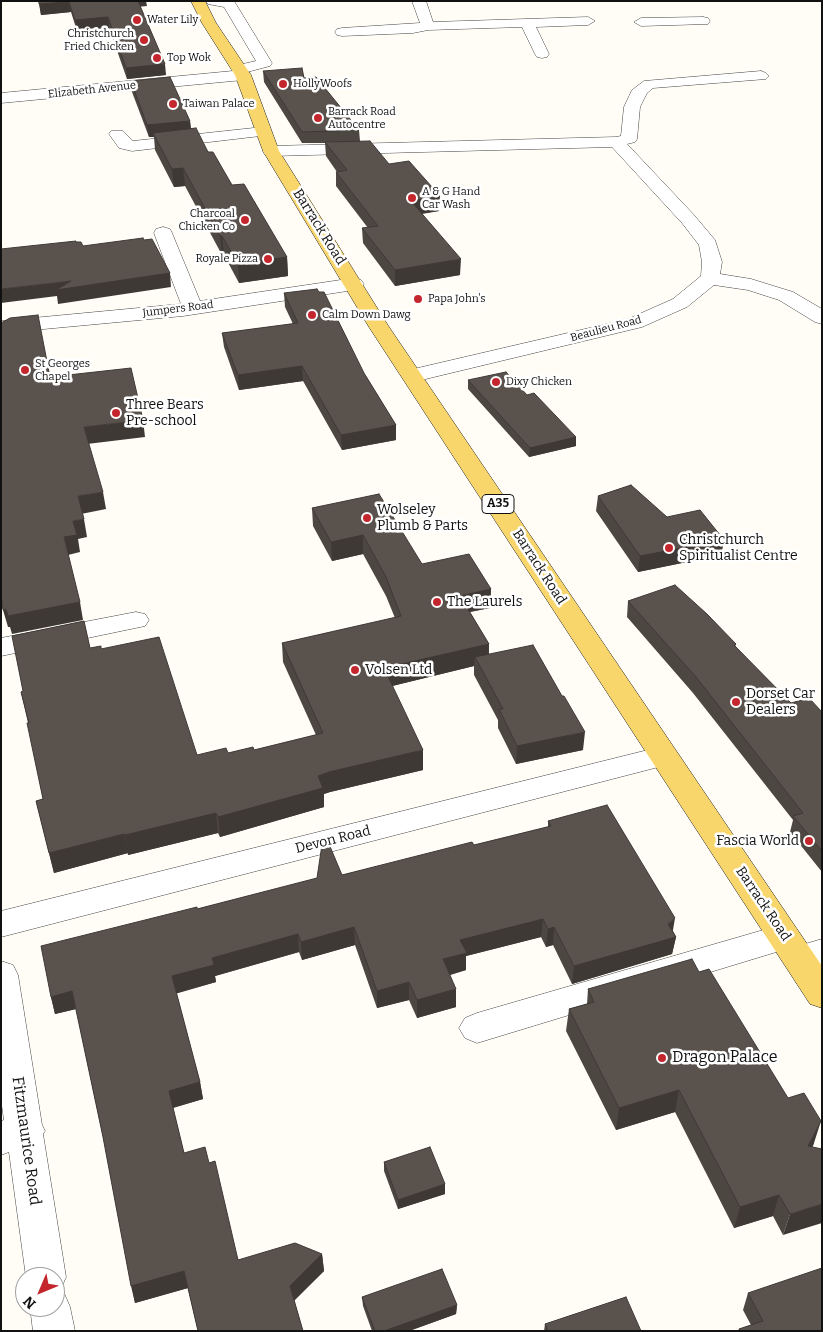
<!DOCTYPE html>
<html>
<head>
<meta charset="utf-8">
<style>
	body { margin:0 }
	#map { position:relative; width:823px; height:1332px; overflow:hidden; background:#fffdf5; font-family:Bitter,serif }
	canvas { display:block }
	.frame { position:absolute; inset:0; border:2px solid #111; pointer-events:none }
	.north { position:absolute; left:15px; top:1267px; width:50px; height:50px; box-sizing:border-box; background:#fff; border:1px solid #a0a0a0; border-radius:50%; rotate:225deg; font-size:14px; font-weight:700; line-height:20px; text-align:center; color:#111 }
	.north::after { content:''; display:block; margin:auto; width:18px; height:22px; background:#c4262e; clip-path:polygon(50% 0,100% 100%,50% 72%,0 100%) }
</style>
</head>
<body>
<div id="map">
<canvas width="823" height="1332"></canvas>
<div class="frame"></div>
<div class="north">N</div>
</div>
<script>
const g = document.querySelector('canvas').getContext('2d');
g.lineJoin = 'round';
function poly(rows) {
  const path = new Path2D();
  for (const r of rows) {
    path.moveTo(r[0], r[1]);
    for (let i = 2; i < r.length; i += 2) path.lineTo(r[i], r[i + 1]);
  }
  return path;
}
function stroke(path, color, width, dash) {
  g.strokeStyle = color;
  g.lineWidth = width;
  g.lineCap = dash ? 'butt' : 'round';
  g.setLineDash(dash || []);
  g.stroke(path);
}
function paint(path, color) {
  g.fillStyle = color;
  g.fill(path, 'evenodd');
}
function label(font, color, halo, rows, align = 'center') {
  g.font = font + ' Bitter,serif';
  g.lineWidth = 5;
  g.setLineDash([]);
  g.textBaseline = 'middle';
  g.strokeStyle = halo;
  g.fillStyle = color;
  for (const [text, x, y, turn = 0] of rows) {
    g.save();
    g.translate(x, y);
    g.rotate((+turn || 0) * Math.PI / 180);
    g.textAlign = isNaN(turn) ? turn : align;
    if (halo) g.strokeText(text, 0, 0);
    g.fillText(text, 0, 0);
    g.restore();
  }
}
const minor = poly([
	[206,1,234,1,272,63,270,66,247,72,251,75,248,78,243,80,1,103,1,93,233,71,231,69,234,66,256,61,224,7,208,4,206,1],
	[412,1,426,1,433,22,588,17,595,21,588,25,536,27,549,54,547,57,542,58,537,57,535,54,522,27,428,30,413,33,342,36,337,35,335,32,337,29,342,28,420,23,412,1],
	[703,17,708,18,710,21,708,24,641,26,634,22,641,18,703,17],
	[761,71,766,73,769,76,766,79,653,88,647,93,640,107,637,139,635,142,627,144,694,215,715,240,722,262,720,274,751,279,793,292,822,309,822,324,815,322,779,300,748,290,714,285,687,307,642,327,413,382,405,381,402,376,405,371,628,319,673,299,701,276,702,262,699,245,682,223,612,147,271,156,265,155,263,151,265,147,271,146,616,137,621,136,624,107,632,90,644,81,761,71],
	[263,127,269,129,271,132,269,135,132,151,119,148,109,134,111,131,123,131,133,141,263,127],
	[163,227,170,229,172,233,200,301,354,278,361,280,364,284,361,288,354,290,183,316,1,333,1,321,181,304,154,233,156,229,163,227],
	[136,612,145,614,149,620,145,626,1,656,1,638,136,612],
	[664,746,674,749,679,756,674,763,1,937,1,911,664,746],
	[784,924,796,928,801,937,796,946,477,1043,465,1038,459,1028,465,1018,477,1013,784,924],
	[822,939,822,965,800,972,788,969,783,959,788,949,822,939],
	[1,961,13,965,18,975,42,1125,45,1131,43,1134,66,1277,60,1291,64,1293,70,1307,75,1331,33,1331,30,1307,55,1307,55,1277,26,1277,9,1152,1,1155,1,1121,4,1120,1,1099,1,961]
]);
const major = poly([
	[191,1,205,1,216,23,251,75,279,151,389,327,822,966,822,1008,810,1004,369,327,263,151,235,75,202,23,191,1]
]);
stroke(minor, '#444', 1);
stroke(major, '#222', 1);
paint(minor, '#fff');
paint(major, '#f9d66b');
paint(poly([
	[39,1,147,6,140,6,166,75,127,79,109,28,77,31,71,12,41,15],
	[263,71,304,78,359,130,360,141,389,164,439,211,422,214,460,275,395,286,363,243,362,228,368,228,336,186,336,172,337,172,326,156,325,143,302,143,264,82],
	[131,81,190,121,191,128,232,185,287,257,288,276,239,283,224,255,222,255,185,186,174,187,155,150,154,137,149,137,132,92],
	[284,293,364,373,396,425,396,440,342,450,303,381,239,390,224,347,222,333,293,324,285,307],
	[468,380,527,395,576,437,576,446,529,457,468,389],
	[598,496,667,517,724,540,721,555,638,572,596,511],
	[312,508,422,564,491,589,490,608,470,612,489,644,489,654,583,750,516,764,498,728,498,720,474,675,474,666,392,686,423,770,330,792,324,794,324,807,220,837,218,833,128,855,128,853,54,873,36,801,43,799,28,723,21,692,23,691,90,648,101,649,197,755,228,753,254,750,316,735,283,662,282,643,395,618,386,596,363,554,332,561,313,526],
	[628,601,736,644,735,647,791,703,822,712,822,872,790,832,793,820,693,693,627,617],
	[548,821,673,931,676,937,672,954,572,984,553,945,546,947,541,937,466,956,466,970,450,975,456,1007,417,1018,409,1000,377,1008,355,945,302,960,299,952,215,976,216,982,176,993,200,1082,203,1099,173,1108,184,1153,209,1163,238,1260,322,1254,324,1271,294,1300,303,1331,198,1331,188,1288,135,1303,103,1137,76,1009,55,1014,51,997,197,909,342,875,474,845,548,827],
	[699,972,814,1143,783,1235,773,1216,734,1228,675,1112,616,1130,566,1031,569,1009,587,1004,588,989],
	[384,1162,445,1184,445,1194,398,1209,384,1171],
	[748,1293,822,1331,738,1331,739,1329,751,1325,743,1310],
	[362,1297,457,1305,456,1314,409,1331,372,1331,363,1306],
	[545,1324,641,1331,544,1331]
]), '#4d4742');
paint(poly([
	[137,1,146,1,147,6,137,7],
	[69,2,71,12,41,15,39,4],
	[108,17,109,28,77,31,75,20],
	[165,64,166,75,127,79,126,68],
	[190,121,191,133,153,133,154,137,149,137,147,125],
	[183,168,185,186,174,187,172,169],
	[440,196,439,211,411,215,411,201],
	[220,236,222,236,224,255,222,255],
	[287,257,288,276,239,283,238,264],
	[461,259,460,275,395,286,395,270],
	[170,273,171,287,58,304,57,296,1,303,1,289,71,281],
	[302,366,303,381,239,390,238,375],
	[143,420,145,437,87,444,84,427],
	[396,425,396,440,342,450,341,435],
	[576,437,576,446,529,457,530,448],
	[103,492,106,509,81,514,78,496],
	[84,519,87,537,78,539,80,552,68,555,64,537,73,521],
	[363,535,363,554,332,561,331,542],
	[724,540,721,555,638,572,640,556],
	[491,589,490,608,459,614,460,596],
	[80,602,83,620,12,634,10,627,8,627,3,610],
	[489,644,488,663,475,657,474,666,384,688,384,668],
	[585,732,583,750,516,764,517,746],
	[423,750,423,770,330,792,324,794,324,807,220,837,218,817,329,772],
	[216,813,218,833,128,855,125,835],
	[124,834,128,853,54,873,49,853],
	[675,918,672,936,676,937,672,954,572,984,574,966,668,924],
	[543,919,541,937,466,956,466,970,443,977,443,959,460,940],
	[354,927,355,945,302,960,301,942],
	[554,927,553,945,546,947,548,929],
	[298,934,299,952,215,976,216,982,175,994,172,976,212,958],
	[409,982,409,1000,377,1008,377,991],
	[456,989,456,1007,417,1018,417,1000],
	[72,991,76,1009,55,1014,51,997],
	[200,1082,203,1099,172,1108,169,1091],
	[679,1090,675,1112,616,1130,619,1108],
	[821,1121,814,1143,801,1168,808,1146],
	[445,1184,445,1194,398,1209,398,1200],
	[779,1195,773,1216,734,1228,740,1207],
	[822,1204,822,1223,783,1235,790,1214],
	[322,1254,324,1271,292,1303,290,1286],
	[184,1271,188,1288,135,1303,131,1286],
	[457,1305,456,1314,409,1331,384,1331]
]), '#3f3936');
const building = poly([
	[39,1,138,1,165,64,126,68,108,17,75,20,69,2,39,4,39,1],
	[302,68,304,78,316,77,359,130,302,132,263,71,302,68],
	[170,77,190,121,147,125,131,81,170,77],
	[196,128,208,152,213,152,232,185,244,184,287,257,238,264,222,236,220,236,183,168,172,169,153,133,196,128],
	[370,141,389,164,409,161,440,196,411,201,461,259,395,270,362,228,378,226,336,172,347,170,325,142,370,141],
	[143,238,144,240,152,239,170,273,56,290,71,281,1,289,1,249,76,241,76,242,81,242,83,246,143,238],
	[317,289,319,292,324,292,364,373,396,425,341,435,302,366,238,375,222,333,298,323,284,293,317,289],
	[38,315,50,377,131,368,143,420,84,427,103,492,78,496,84,519,73,521,77,535,64,537,80,602,8,616,6,609,3,610,1,595,1,323,10,318,38,315],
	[506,372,527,395,534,393,576,437,530,448,468,380,506,372],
	[631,485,667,517,700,510,724,540,640,556,598,496,631,485],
	[379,494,422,564,469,554,491,589,460,596,489,644,384,668,423,750,329,772,318,776,323,788,218,817,216,813,125,835,124,834,49,853,36,801,43,799,27,723,29,723,21,692,23,691,12,636,84,621,90,648,101,646,101,649,159,637,197,755,226,748,228,753,253,747,254,750,323,733,282,643,401,616,386,577,363,535,331,542,312,508,379,494],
	[675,585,707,614,736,644,734,645,791,703,809,698,822,712,822,851,793,816,803,813,696,677,628,601,675,585],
	[533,645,562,696,564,696,585,732,517,746,499,709,503,709,475,657,533,645],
	[607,805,675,918,668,924,676,937,574,966,554,927,548,929,543,919,460,940,467,953,443,959,456,989,417,1000,409,982,377,991,354,927,301,942,298,934,212,958,214,965,172,976,200,1082,169,1091,184,1153,205,1147,209,1163,215,1161,238,1260,295,1243,322,1254,290,1286,303,1331,198,1331,184,1271,131,1286,103,1137,72,991,51,997,41,946,197,907,197,909,317,878,323,838,326,837,342,875,472,842,474,845,551,826,548,821,607,805],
	[692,959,699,972,709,969,788,1098,804,1093,821,1121,808,1146,822,1149,822,1204,790,1214,779,1195,740,1207,679,1090,619,1108,569,1009,594,1002,588,989,692,959],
	[430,1147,445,1184,398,1200,384,1162,430,1147],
	[822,1268,822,1331,740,1331,739,1329,763,1321,748,1293,822,1268],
	[442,1269,457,1305,384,1331,375,1331,362,1297,442,1269],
	[626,1297,641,1331,548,1331,545,1324,626,1297]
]);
paint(building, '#5a524d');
stroke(building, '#3f3936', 1);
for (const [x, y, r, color] of [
	[137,20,5,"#c4262e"],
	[144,40,5,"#c4262e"],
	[157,58,5,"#c4262e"],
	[283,84,5,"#c4262e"],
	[173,104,5,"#c4262e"],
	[318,118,5,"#c4262e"],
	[412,198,5,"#c4262e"],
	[245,220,5,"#c4262e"],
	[268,259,5,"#c4262e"],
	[418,299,5,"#c4262e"],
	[312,315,5,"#c4262e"],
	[25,370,5,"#c4262e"],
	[496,382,5,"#c4262e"],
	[116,413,5,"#c4262e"],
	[367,518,5,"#c4262e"],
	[669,548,5,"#c4262e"],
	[437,602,5,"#c4262e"],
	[355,670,5,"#c4262e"],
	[736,702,5,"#c4262e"],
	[809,841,5,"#c4262e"],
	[662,1058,5,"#c4262e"]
]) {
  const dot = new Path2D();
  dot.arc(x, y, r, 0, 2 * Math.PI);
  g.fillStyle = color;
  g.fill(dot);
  stroke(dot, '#fff', 2);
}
label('11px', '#111', '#fff', [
	["Water Lily",147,20],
	["Christchurch",134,34,"right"],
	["Fried Chicken",134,47,"right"],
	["Top Wok",167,58],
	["HollyWoofs",293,84],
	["Taiwan Palace",183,104],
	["Barrack Road",328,112],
	["Autocentre",328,125],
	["A & G Hand",422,192],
	["Car Wash",422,205],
	["Charcoal",235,214,"right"],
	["Chicken Co",235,227,"right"],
	["Royale Pizza",258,259,"right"],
	["Papa John's",428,299],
	["Calm Down Dawg",322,315],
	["St Georges",35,364],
	["Chapel",35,377],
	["Dixy Chicken",506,382]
], 'left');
label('11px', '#111', '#fff', [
	["Elizabeth Avenue",92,90,-6],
	["Jumpers Road",178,309,-7],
	["Beaulieu Road",606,329,-15]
]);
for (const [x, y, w] of [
	[498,504,32]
]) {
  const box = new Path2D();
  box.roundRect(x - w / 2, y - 9.5, w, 19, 4);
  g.fillStyle = '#fff';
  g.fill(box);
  stroke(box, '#111', 1);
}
label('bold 12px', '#111', null, [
	["A35",498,504]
]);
label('14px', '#111', '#fff', [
	["Barrack Road",319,227,58],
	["Barrack Road",539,567,57],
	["Devon Road",333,840,-14],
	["Barrack Road",763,904,56]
]);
label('14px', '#111', '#fff', [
	["Three Bears",126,405],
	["Pre-school",126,421],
	["Wolseley",377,510],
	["Plumb & Parts",377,526],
	["Christchurch",679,540],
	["Spiritualist Centre",679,556],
	["The Laurels",447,602],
	["Volsen Ltd",365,670],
	["Dorset Car",746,694],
	["Dealers",746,710],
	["Fascia World",799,841,"right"]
], 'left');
label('16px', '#111', '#fff', [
	["Dragon Palace",672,1058]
], 'left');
label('16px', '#111', '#fff', [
	["Fitzmaurice Road",26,1141,82]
]);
</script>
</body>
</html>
